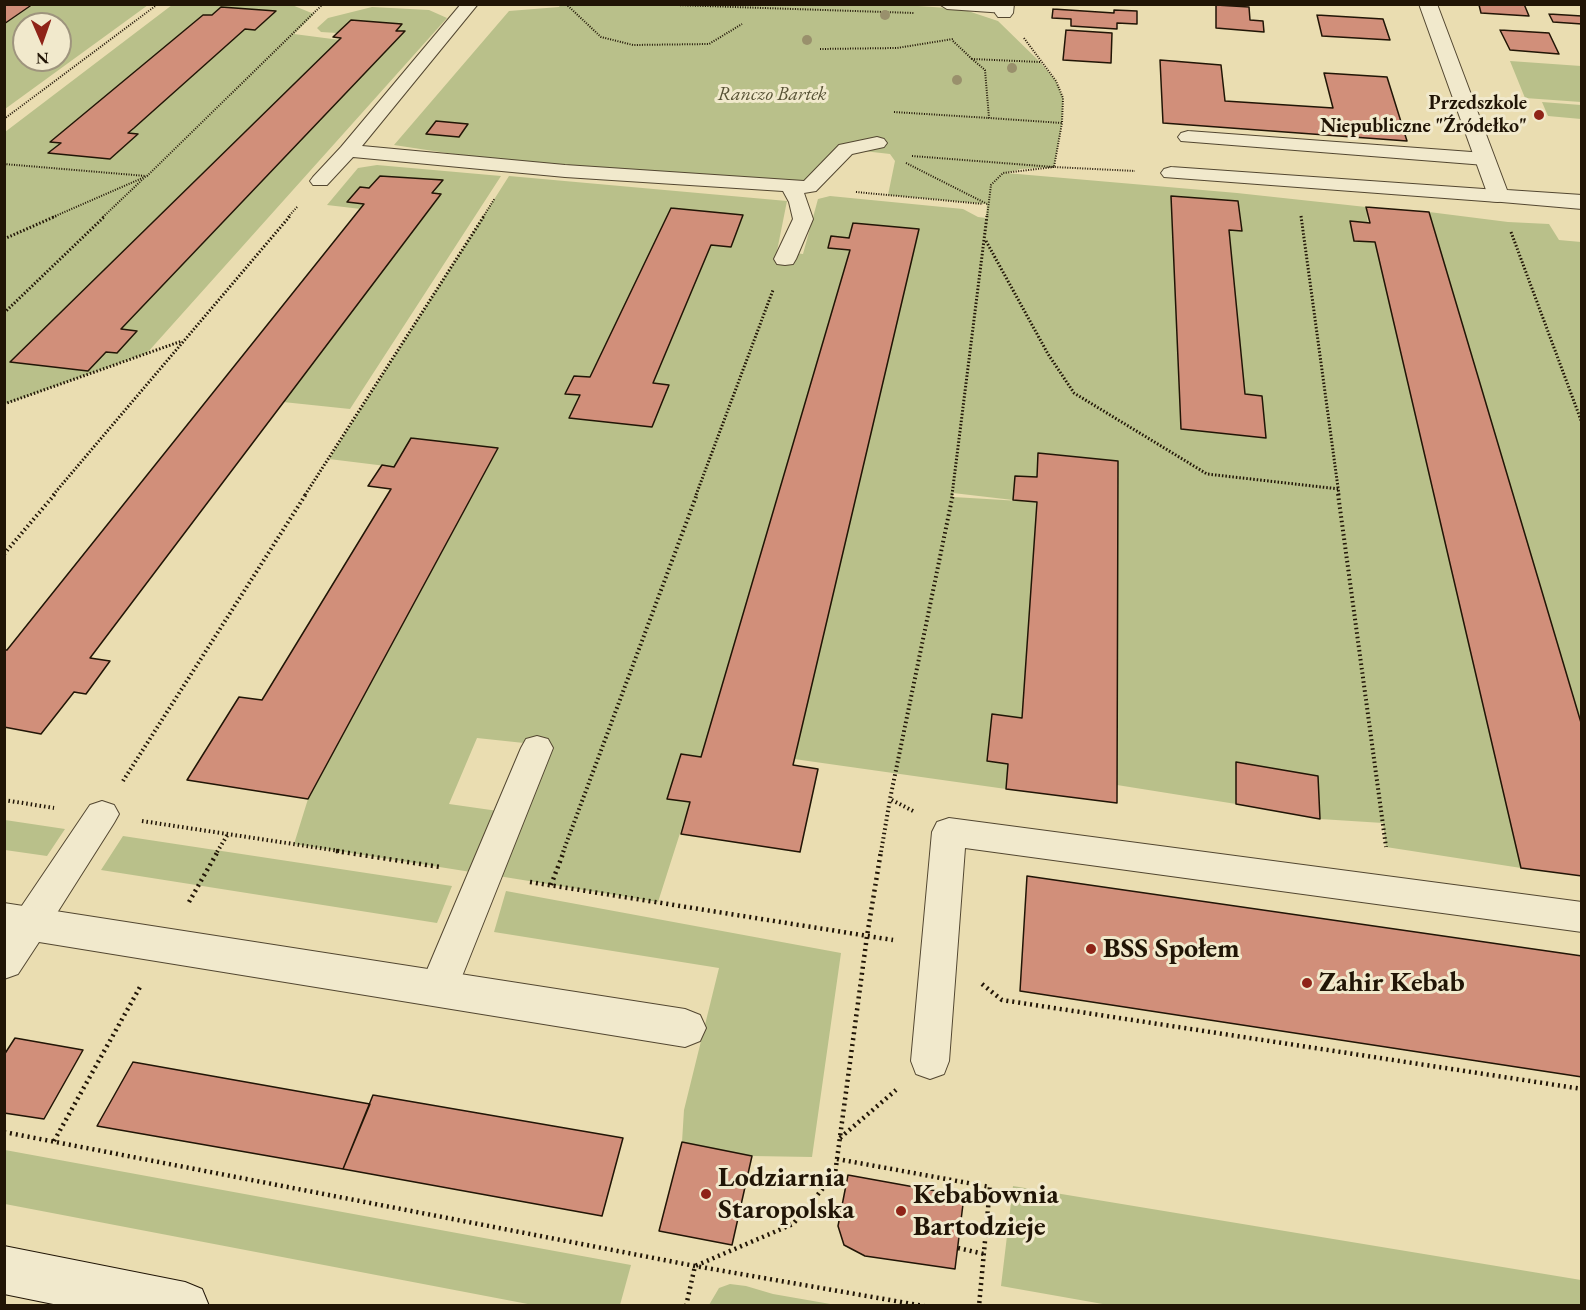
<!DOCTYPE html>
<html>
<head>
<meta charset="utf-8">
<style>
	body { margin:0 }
	#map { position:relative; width:1586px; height:1310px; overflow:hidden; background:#eaddb1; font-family:"EB Garamond",serif }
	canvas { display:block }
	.frame { position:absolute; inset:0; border:6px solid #211506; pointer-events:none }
	.north { position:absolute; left:12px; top:12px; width:60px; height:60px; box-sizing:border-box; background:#f1e9cc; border:2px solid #9e947d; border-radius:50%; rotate:178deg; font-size:16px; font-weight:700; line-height:24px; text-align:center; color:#211506 }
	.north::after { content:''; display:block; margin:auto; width:21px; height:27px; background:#8f2418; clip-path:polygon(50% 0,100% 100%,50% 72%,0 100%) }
</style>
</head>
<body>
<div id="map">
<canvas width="1586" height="1310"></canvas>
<div class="frame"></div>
<div class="north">N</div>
</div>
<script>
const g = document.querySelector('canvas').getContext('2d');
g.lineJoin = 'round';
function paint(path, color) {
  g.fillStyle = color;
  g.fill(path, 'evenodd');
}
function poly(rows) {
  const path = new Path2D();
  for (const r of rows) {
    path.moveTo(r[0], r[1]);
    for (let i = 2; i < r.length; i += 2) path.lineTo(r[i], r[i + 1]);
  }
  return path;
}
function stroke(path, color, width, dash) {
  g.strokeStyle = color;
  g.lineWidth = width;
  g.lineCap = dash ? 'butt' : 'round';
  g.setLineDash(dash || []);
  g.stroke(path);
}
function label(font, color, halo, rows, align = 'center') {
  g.font = font + ' "EB Garamond",serif';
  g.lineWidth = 6;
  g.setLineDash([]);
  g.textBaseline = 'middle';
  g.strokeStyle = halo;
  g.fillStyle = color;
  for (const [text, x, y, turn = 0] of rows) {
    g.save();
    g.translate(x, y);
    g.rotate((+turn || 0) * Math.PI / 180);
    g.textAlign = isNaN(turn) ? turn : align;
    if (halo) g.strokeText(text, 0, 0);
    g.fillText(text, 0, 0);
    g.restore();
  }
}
paint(poly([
	[561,4,889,4,962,9,998,21,1040,62,1056,81,1063,98,1062,123,1054,167,1021,169,1006,173,1237,193,1366,207,1368,223,1350,221,1354,240,1375,242,1521,868,1386,847,1383,823,1320,819,1236,763,1236,804,1117,785,1118,461,1039,453,1037,477,1016,476,1013,500,953,493,953,497,1037,502,1022,718,992,715,987,761,1008,764,1006,789,794,759,853,224,849,238,832,236,828,247,850,250,701,757,681,755,667,798,690,802,658,902,486,874,524,743,477,738,449,804,498,811,471,872,294,844,308,799,498,449,411,439,394,467,329,459,509,176,787,201,777,251,803,254,818,199,830,196,963,209,978,217,986,218,987,204,888,195,895,161,890,154,846,149,809,187,565,171,394,145,509,11,559,7],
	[1171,196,1238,201,1242,231,1229,230,1245,394,1262,396,1266,438,1181,429],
	[671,209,743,215,731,246,711,245,653,383,669,385,569,418,580,395,565,394,574,376,590,377],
	[33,5,34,4,148,5,5,109,5,24],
	[24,24,60,24,60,60,24,60],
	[172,5,292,5,314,14,294,34,340,40,11,362,88,371,106,352,117,353,137,332,121,329,404,32,396,31,401,24,351,20,337,33,321,32,317,28,328,18,372,7,429,10,447,18,147,353,5,404,5,132],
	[275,11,256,30,245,29,134,128,128,133,138,134,110,159,49,153,61,143,51,141,203,15],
	[1510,61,1581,66,1581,102,1525,98],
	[1542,102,1581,105,1581,119,1548,116],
	[377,165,501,176,350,409,283,402,442,181,380,176,369,188,360,187,347,202,364,204,361,209,327,205,358,168],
	[1429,212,1508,222,1549,224,1559,240,1581,242,1581,726],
	[5,820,65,829,47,856,5,850],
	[123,836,452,886,437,923,101,870],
	[506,891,841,953,812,1157,752,1156,682,1142,684,1110,719,968,494,932],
	[4,1150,5,1150,631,1265,620,1305,533,1305,5,1204],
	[1013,1186,1581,1280,1581,1305,1114,1306,1001,1286],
	[730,1284,746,1286,773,1294,836,1305,709,1305,719,1288]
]), '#b9c08a');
const building = poly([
	[4,4,33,4,4,24,4,4],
	[1524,4,1529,16,1481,13,1479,5,1470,4,1524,4],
	[1216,5,1249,7,1250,20,1263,21,1264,32,1216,28,1216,5],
	[221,7,276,11,255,30,245,29,134,128,128,133,138,134,110,159,48,153,61,143,50,142,203,15,212,15,221,7],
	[1053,9,1114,13,1114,10,1137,11,1137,24,1117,23,1117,29,1071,26,1071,19,1052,18,1053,9],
	[1549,14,1582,16,1582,24,1553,22,1549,14],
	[1317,15,1383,19,1390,40,1322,36,1317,15],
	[351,20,402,24,396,31,405,31,121,329,137,331,117,353,106,352,88,371,10,362,341,38,333,37,351,20],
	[1066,30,1112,33,1111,63,1063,60,1066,30],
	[1500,30,1549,33,1559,54,1510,50,1500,30],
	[1160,60,1221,65,1225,101,1333,108,1324,73,1387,77,1407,141,1163,123,1160,60],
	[436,121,468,124,459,137,426,134,436,121],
	[380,176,443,180,432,193,441,194,90,658,110,661,86,694,74,692,41,734,4,727,4,650,7,650,364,204,347,202,360,187,369,188,380,176],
	[1171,196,1238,201,1242,231,1229,230,1245,394,1262,396,1266,438,1181,429,1171,196],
	[1366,207,1429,212,1582,726,1582,876,1521,868,1375,242,1354,241,1350,221,1370,223,1366,207],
	[671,208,743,215,731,247,711,245,653,383,669,385,652,427,569,418,580,395,565,394,574,376,590,377,671,208],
	[853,223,919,229,793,765,818,769,800,852,681,834,690,802,667,799,681,754,701,757,850,250,828,248,831,236,849,238,853,223],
	[411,438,498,448,308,799,187,780,239,697,262,700,391,489,368,486,382,465,394,467,411,438],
	[1038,453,1118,461,1117,803,1006,789,1008,764,987,761,992,714,1022,718,1037,502,1013,500,1015,476,1037,477,1038,453],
	[1236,762,1318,776,1320,819,1236,804,1236,762],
	[1027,876,1582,956,1582,1077,1020,991,1027,876],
	[15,1038,83,1050,44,1119,4,1113,4,1055,15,1038],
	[133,1062,370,1104,343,1169,97,1126,133,1062],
	[373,1095,623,1138,602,1216,343,1169,373,1095],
	[682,1142,752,1156,732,1245,659,1231,682,1142],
	[848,1175,964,1196,955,1269,865,1256,844,1245,838,1226,848,1175]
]);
paint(building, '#d18f7a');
stroke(building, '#211506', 1.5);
const lane = poly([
	[461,4,478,4,362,146,565,165,804,181,839,145,877,137,884,139,887,143,884,147,852,154,816,191,804,193,813,219,796,259,793,264,785,265,777,264,774,259,793,219,789,202,783,191,565,177,353,157,327,185,313,185,310,181,313,177,341,147,461,4],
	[939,4,1011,4,1013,8,1005,13,947,9,939,4],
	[1188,131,1485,153,1492,155,1495,159,1492,163,1485,165,1181,141,1178,137,1181,133,1188,131],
	[1171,167,1498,190,1505,192,1508,196,1505,200,1498,202,1164,177,1161,173,1164,169,1171,167],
	[537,736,548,739,553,748,457,989,451,1001,438,1005,425,1001,419,989,521,748,526,739,537,736],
	[102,801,114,805,119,814,114,823,43,935,30,939,17,935,12,924,17,913,90,805,102,801],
	[949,818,1582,902,1582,932,965,848,949,1061,944,1074,930,1079,916,1074,911,1061,932,832,937,822,949,818]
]);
const street = poly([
	[996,4,1014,4,1013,13,1010,17,998,17,995,13,996,4],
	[1419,4,1437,4,1507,190,1582,195,1582,209,1490,201,1419,4],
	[4,903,685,1009,700,1015,706,1028,700,1041,685,1047,39,942,18,974,4,979,4,903]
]);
const secondary = poly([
	[4,1246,185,1282,202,1289,209,1306,63,1306,4,1294,4,1246]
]);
stroke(lane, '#534731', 2);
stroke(street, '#534731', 2);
stroke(secondary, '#211506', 2);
stroke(poly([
	[566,4,601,37,633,45,709,44,742,24],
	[645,4,914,13],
	[1024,38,1056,81,1063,98,1062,123,1054,167,1135,171],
	[953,41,972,59],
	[820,49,897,48,953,39],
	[1040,62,972,59,985,70,989,118,1062,123],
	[894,112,989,118],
	[4,119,158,4],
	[912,156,1054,167,1003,173,991,185,987,217],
	[906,163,987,204],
	[4,164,146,176],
	[856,192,983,204],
	[53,217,147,176,323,4],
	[103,217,144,178],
	[288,217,298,206],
	[483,217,495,198]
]), '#211506', 2, [1, 1.5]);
stroke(poly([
	[1301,216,1339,495],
	[1511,232,1582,423],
	[4,239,56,216],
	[986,241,1048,354,1074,393,1207,474,1339,489],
	[4,313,105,216],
	[4,404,182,341],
	[53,495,290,216],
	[305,495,484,216],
	[696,495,773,290],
	[952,495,987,216]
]), '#211506', 3, [1.5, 2]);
stroke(poly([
	[1338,494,1386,847],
	[4,554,55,494],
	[123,781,306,494],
	[4,800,54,808],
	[913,811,890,799,953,494],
	[142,821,346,852],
	[217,852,228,834],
	[563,852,697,494],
	[881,852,890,799]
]), '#211506', 4, [1.5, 3]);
stroke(poly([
	[336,851,440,867],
	[530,882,893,940],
	[551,885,564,851],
	[189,902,218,851],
	[982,984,1002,1000,1582,1089],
	[4,1132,695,1266,924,1306],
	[840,1138,896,1090],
	[54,1141,140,987],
	[837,1159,990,1187,979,1306],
	[958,1248,984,1254],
	[686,1306,695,1266,793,1224,835,1174,867,936,881,851]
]), '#211506', 4.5, [2, 4]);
paint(lane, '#f1e9cc');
paint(street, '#f1e9cc');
paint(secondary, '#f1e9cc');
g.fillStyle = '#99906c';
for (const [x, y] of [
	[885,15],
	[807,40],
	[1012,68],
	[957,80]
]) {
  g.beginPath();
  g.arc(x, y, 5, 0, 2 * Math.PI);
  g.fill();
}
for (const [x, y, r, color] of [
	[1539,115,6,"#8f2418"],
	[1091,949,6,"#8f2418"],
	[1307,983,6,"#8f2418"],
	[706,1194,6,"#8f2418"],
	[901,1211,6,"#8f2418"]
]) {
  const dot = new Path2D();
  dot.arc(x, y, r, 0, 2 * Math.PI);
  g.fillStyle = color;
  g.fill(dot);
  stroke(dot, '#f1e9cc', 2);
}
label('italic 20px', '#565134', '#f1e9cc', [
	["Ranczo Bartek",772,95]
]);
label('bold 20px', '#211506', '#f1e9cc', [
	["Przedszkole",1527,104],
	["Niepubliczne \"Źródełko\"",1527,127]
], 'right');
label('bold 28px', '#211506', '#f1e9cc', [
	["BSS Społem",1103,949],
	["Zahir Kebab",1319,983],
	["Lodziarnia",718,1178],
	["Staropolska",718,1210],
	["Kebabownia",913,1195],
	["Bartodzieje",913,1227]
], 'left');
</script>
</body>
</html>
